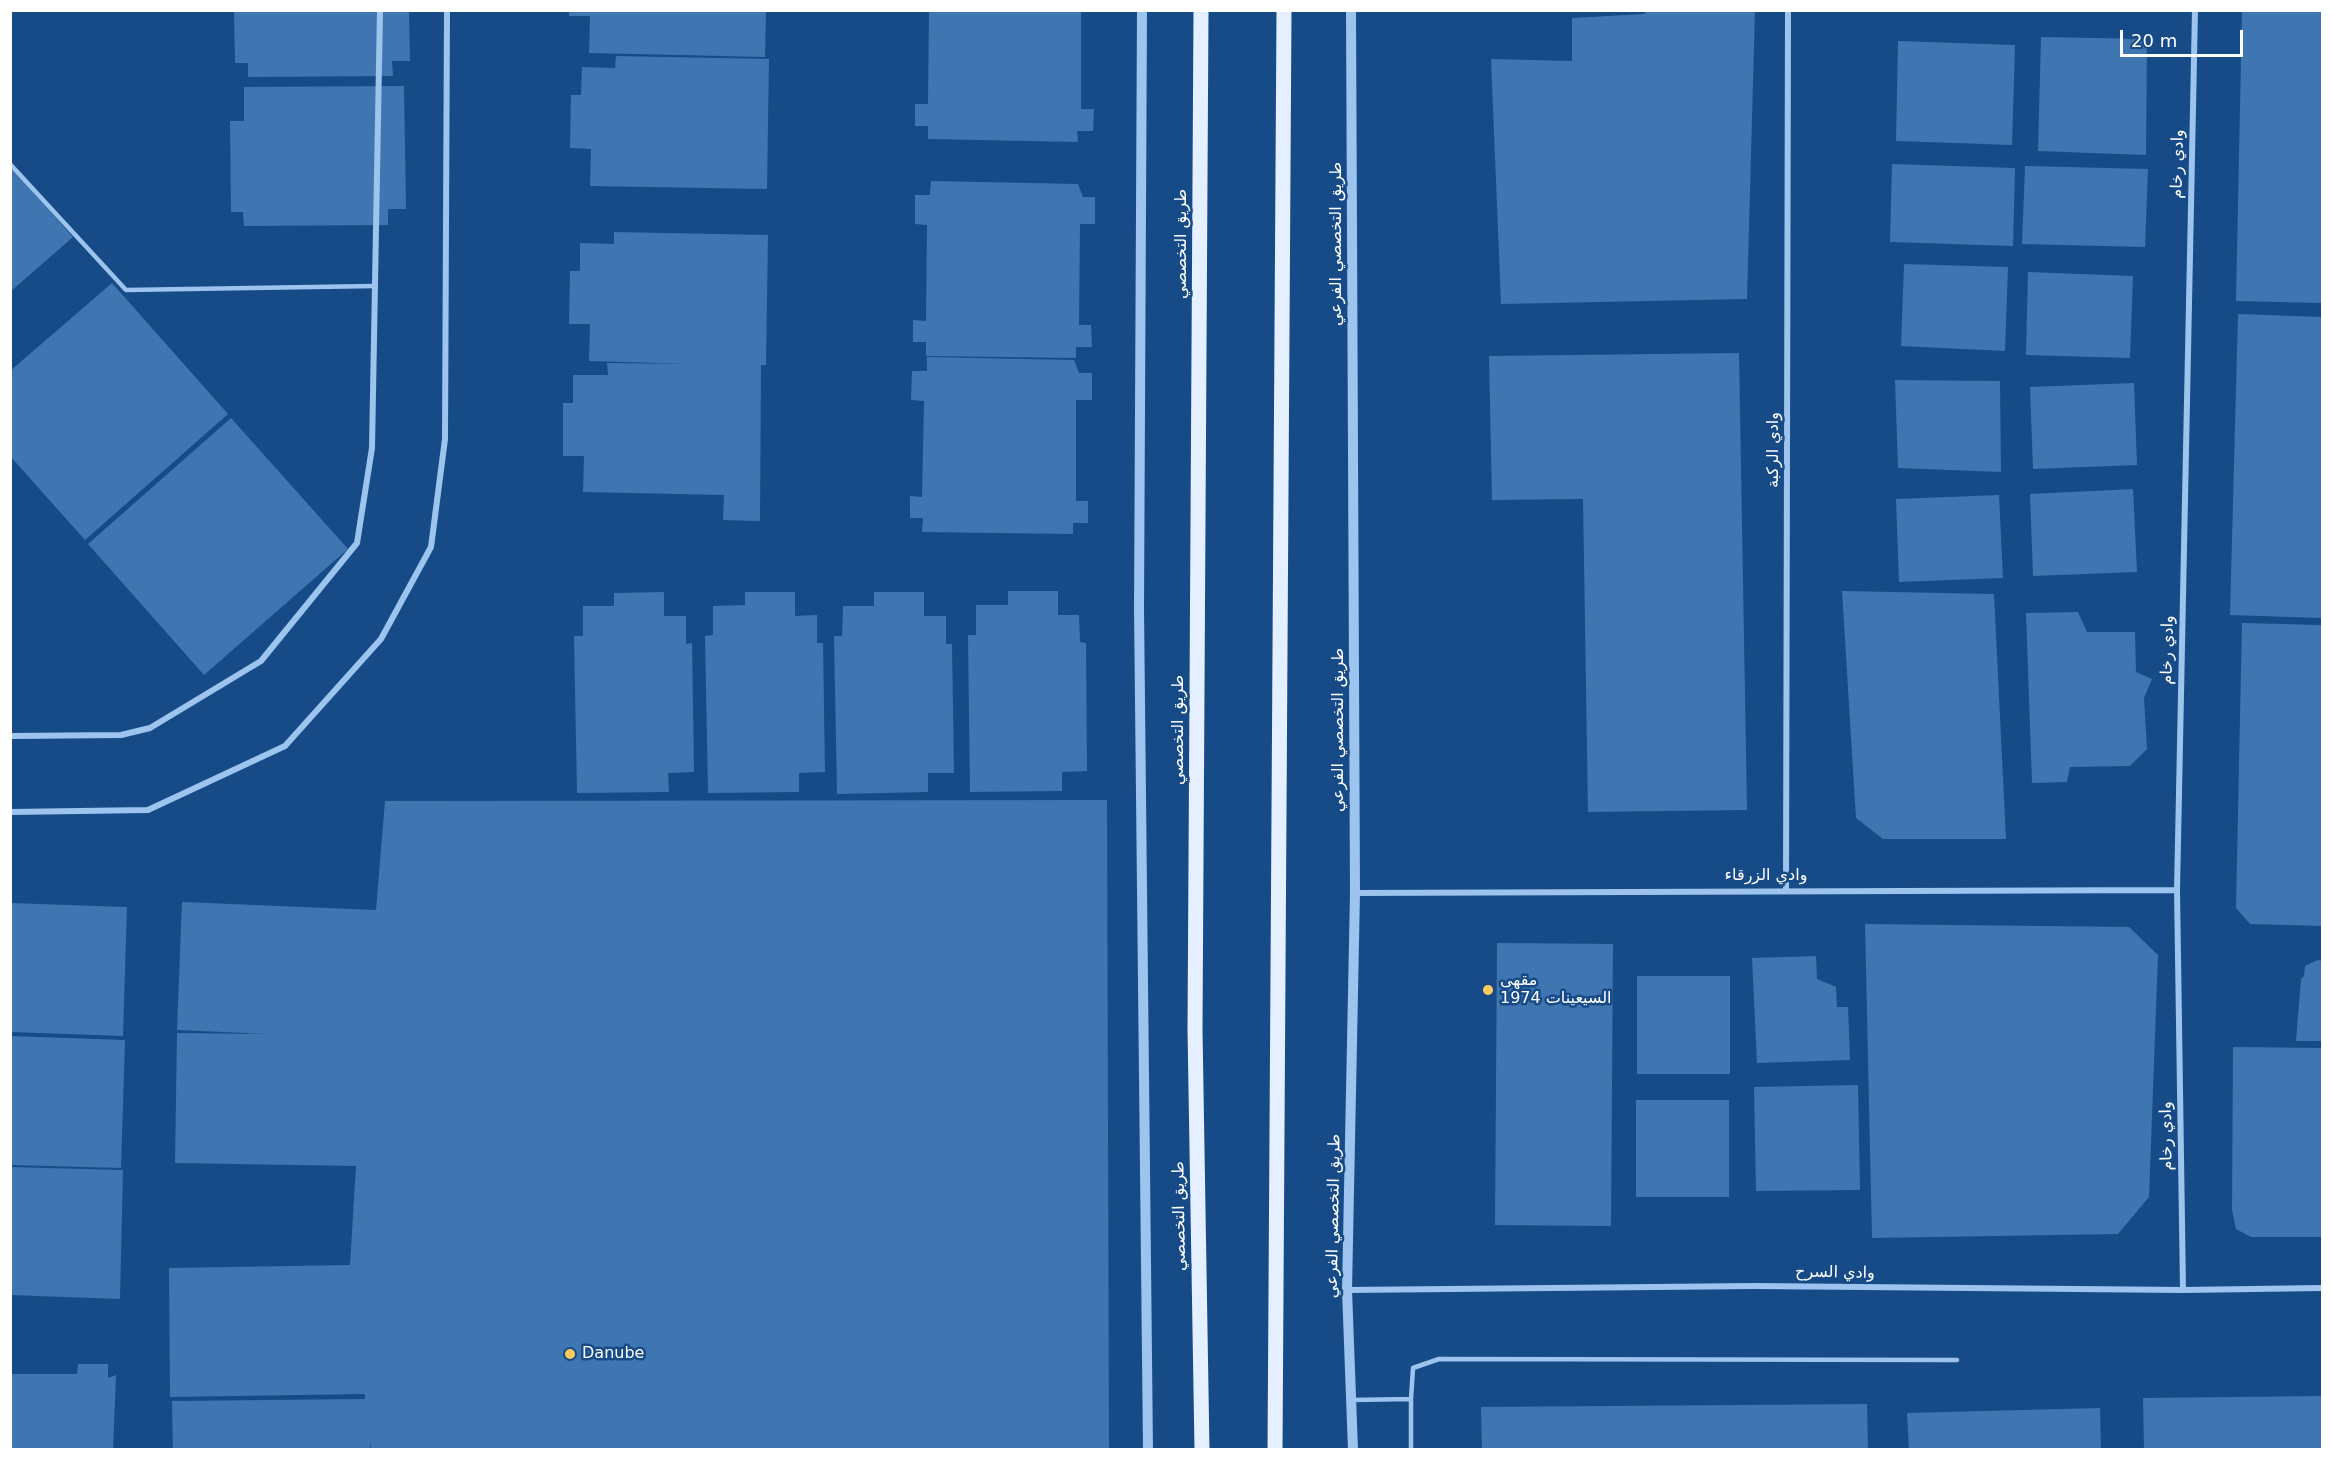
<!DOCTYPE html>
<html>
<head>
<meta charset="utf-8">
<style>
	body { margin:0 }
	#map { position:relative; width:2333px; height:1460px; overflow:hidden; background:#174b87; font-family:"DejaVu Sans",sans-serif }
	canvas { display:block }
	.frame { position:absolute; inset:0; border:12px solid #fff; pointer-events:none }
	.scale { position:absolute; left:2120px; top:30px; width:123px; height:27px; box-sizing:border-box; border:3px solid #fff; border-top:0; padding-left:8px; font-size:18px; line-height:21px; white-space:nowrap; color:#fff; -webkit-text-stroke:4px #174b87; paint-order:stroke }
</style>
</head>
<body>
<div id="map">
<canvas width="2333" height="1460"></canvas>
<div class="frame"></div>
<div class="scale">20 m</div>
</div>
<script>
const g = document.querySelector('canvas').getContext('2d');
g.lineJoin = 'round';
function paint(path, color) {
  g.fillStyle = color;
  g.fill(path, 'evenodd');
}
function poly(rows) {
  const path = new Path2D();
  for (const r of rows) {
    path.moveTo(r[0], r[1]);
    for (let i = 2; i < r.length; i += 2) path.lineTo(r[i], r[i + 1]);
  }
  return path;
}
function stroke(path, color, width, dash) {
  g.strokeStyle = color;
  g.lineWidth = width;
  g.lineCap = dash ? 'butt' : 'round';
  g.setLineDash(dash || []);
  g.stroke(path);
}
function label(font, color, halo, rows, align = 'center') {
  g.font = font + ' "DejaVu Sans","Noto Sans Arabic",sans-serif';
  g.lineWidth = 5;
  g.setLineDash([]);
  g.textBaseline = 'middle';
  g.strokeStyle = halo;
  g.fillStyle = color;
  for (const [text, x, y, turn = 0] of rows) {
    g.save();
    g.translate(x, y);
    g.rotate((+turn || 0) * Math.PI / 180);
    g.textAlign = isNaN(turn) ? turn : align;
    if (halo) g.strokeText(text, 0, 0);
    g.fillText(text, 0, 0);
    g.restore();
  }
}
paint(poly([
	[234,10,409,10,410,61,392,61,393,76,248,77,248,63,235,63],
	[569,10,766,10,765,57,589,53,590,16,569,16],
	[929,10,1081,10,1081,109,1094,109,1093,131,1077,131,1078,142,928,139,928,126,915,126,915,104,928,104],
	[1645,10,1755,10,1747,299,1501,304,1491,59,1572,61,1572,18,1645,14],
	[2242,10,2322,10,2322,303,2236,301],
	[2041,37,2147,39,2146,155,2038,151],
	[1898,41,2015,45,2012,145,1896,141],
	[616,56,769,59,767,189,590,186,591,149,570,148,571,95,581,95,582,67,615,68],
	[404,86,406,209,388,209,388,225,244,226,243,212,231,212,230,121,244,121,244,87],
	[1892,164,2015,168,2013,246,1890,242],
	[10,166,73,237,10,292],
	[2025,166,2148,169,2145,247,2022,244],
	[931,181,1078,184,1083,197,1095,197,1095,224,1080,224,1079,325,1091,325,1092,347,1076,347,1076,358,926,356,926,342,913,342,913,320,926,321,927,225,915,224,915,195,930,195],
	[614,232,768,235,766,365,761,365,760,521,723,520,724,495,583,492,584,456,563,456,563,403,573,403,573,375,608,375,607,363,689,364,589,361,590,324,569,324,570,271,580,271,580,243,614,244],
	[1904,264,2008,267,2005,351,1901,346],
	[2028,272,2133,276,2130,358,2026,355],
	[112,283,228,414,85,540,10,456,10,371],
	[2238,314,2322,317,2322,618,2230,615],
	[1739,353,1747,810,1588,812,1583,499,1492,500,1489,356],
	[927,357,1074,360,1079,373,1092,373,1092,400,1076,400,1076,501,1088,501,1088,523,1073,523,1073,534,922,532,923,518,910,518,910,496,922,497,924,401,911,400,912,371,927,371],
	[1895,380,2000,381,2001,472,1898,468],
	[2134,383,2137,465,2033,469,2030,387],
	[231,418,348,549,204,675,88,544],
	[2133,489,2137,572,2033,576,2030,494],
	[1999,495,2003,578,1899,582,1896,499],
	[1008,591,1058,591,1058,615,1079,615,1080,642,1086,643,1087,771,1062,772,1062,791,970,792,968,635,976,635,976,605,1008,605],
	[1842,591,1994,594,2006,839,1883,839,1856,818],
	[664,592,664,616,686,616,686,644,692,643,694,772,668,773,669,792,577,793,574,636,583,636,583,606,614,606,614,593],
	[745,592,795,592,795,616,817,615,817,643,823,643,825,772,799,773,799,792,708,793,705,636,713,635,713,606,745,605],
	[874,592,924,592,924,616,946,616,946,644,952,644,954,773,928,773,928,792,837,794,834,636,842,636,843,606,874,606],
	[2078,612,2087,632,2135,632,2136,672,2152,679,2144,698,2147,749,2130,766,2070,767,2067,782,2032,783,2026,613],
	[2242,623,2322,625,2322,926,2250,924,2236,908],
	[1107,800,1109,1450,371,1450,370,1440,370,1450,173,1450,172,1401,365,1399,365,1394,170,1397,169,1268,350,1265,356,1166,175,1163,177,1033,268,1034,177,1030,182,902,376,910,385,801],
	[10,903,127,907,123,1036,10,1032],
	[1865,924,2129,927,2158,955,2149,1197,2118,1234,1872,1238],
	[1497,943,1613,944,1611,1226,1495,1225],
	[1816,956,1817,979,1836,987,1837,1007,1848,1007,1850,1060,1757,1063,1752,958],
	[2318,960,2322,961,2322,1041,2296,1041,2301,979,2304,976,2305,966],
	[1637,976,1730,976,1730,1074,1637,1074],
	[10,1036,125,1040,121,1168,10,1165],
	[2233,1047,2322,1048,2322,1237,2251,1237,2236,1229,2232,1210],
	[1858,1085,1860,1190,1756,1191,1754,1087],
	[1636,1100,1729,1100,1729,1197,1636,1197],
	[10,1167,123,1170,120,1299,10,1295],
	[78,1364,108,1364,108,1378,116,1375,113,1450,10,1450,10,1374,77,1374],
	[2322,1396,2322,1450,2144,1450,2143,1398],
	[1867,1404,1868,1450,1482,1450,1481,1407],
	[2100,1408,2101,1450,1909,1450,1907,1413]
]), '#3f75b1');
stroke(poly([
	[10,164,126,290,375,286],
	[1411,1399,1413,1368,1439,1359,1957,1360],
	[1351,1400,1411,1399,1411,1450]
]), '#9dc4ee', 4.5);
stroke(poly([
	[10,736,121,735,150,728,261,661,357,543,372,448,380,10],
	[10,812,148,810,285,746,381,639,431,547,445,439,447,10],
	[1786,889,1788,10],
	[1355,893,2177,890],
	[1347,1290,1755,1286,2183,1290,2322,1288],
	[2183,1290,2177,890,2195,10]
]), '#9dc4ee', 6);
stroke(poly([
	[1142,10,1139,608,1148,1450],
	[1351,10,1355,893,1347,1290,1353,1450]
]), '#9dc4ee', 10);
stroke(poly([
	[1201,10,1195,1029,1202,1450],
	[1275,1450,1284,10]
]), '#e4efff', 15);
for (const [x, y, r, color] of [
	[1488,990,6,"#ffcb5a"],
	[570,1354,6,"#ffcb5a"]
]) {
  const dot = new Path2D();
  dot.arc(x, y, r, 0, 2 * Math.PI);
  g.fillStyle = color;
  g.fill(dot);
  stroke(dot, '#174b87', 2);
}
label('16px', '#fff', '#174b87', [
	["وادي رخام",2178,164,-89],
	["طريق التخصصي",1182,244,-90],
	["طريق التخصصي الفرعي",1337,244,-90],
	["وادي الركبة",1774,450,-90],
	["وادي رخام",2168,650,-89],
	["طريق التخصصي",1179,730,-90],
	["طريق التخصصي الفرعي",1339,730,-90],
	["وادي الزرقاء",1766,876],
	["وادي رخام",2167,1136,-91],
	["طريق التخصصي",1180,1216,-91],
	["طريق التخصصي الفرعي",1334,1216,-89],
	["وادي السرح",1835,1273,1]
]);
label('16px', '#fff', '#174b87', [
	["مقهى",1500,981],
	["السيعينات 1974",1500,999],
	["Danube",582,1354]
], 'left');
</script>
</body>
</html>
